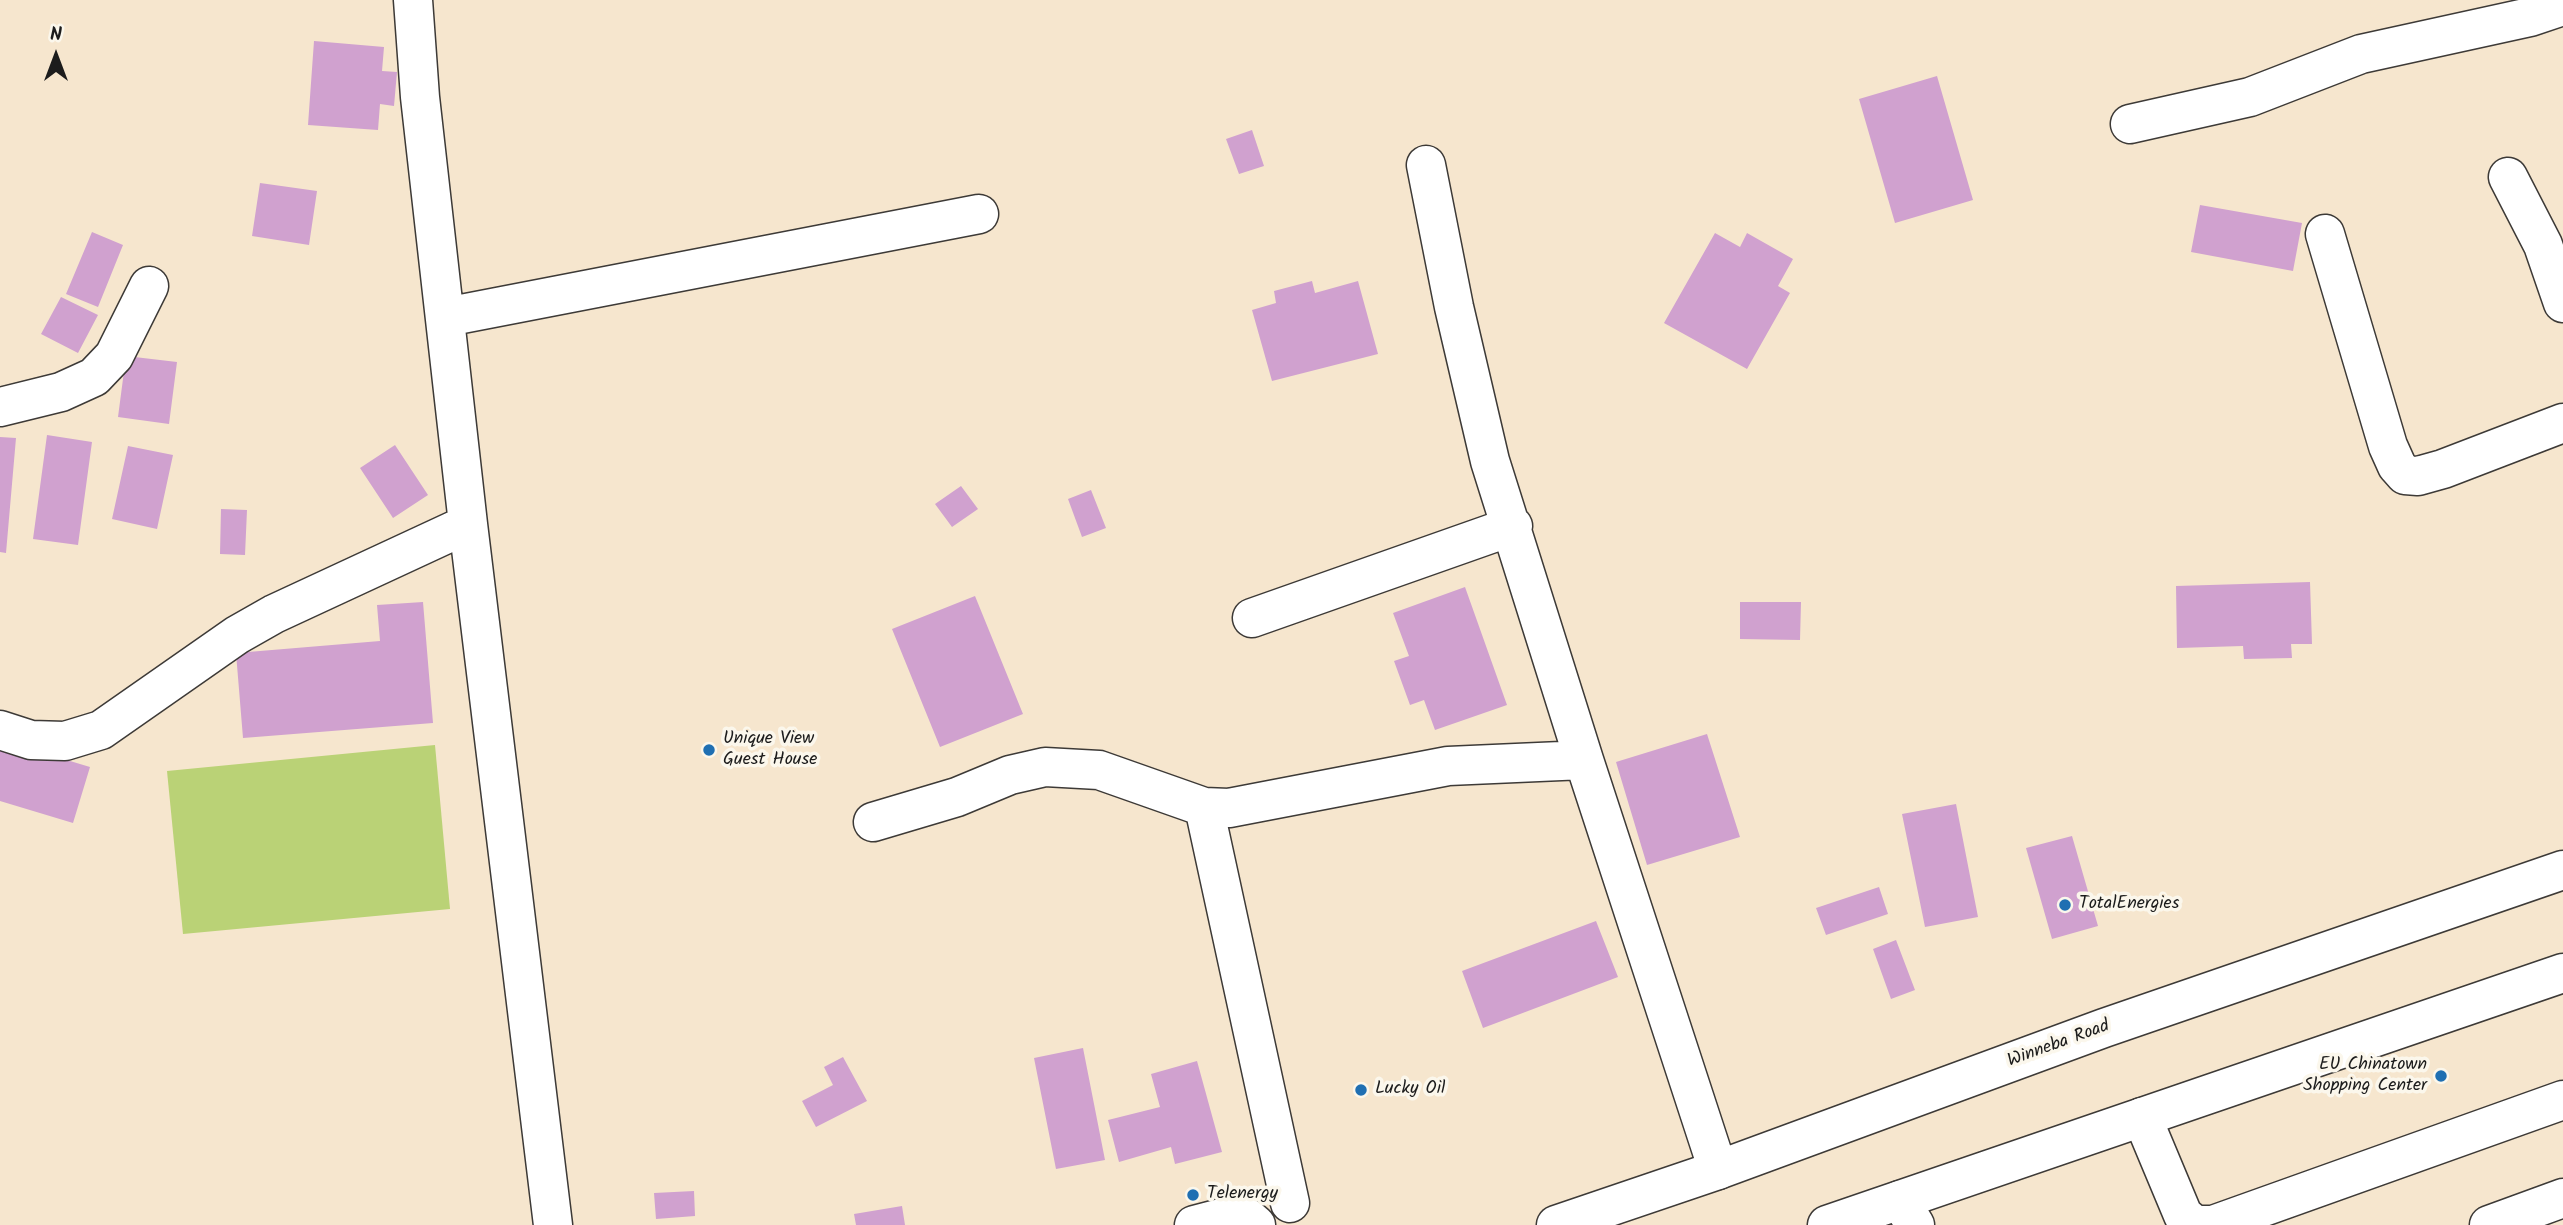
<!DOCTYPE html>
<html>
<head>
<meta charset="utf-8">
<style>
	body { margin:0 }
	#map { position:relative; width:2563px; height:1225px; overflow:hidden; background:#f6e6ce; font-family:Kalam,sans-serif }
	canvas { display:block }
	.north { position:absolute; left:21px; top:21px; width:70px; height:70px; -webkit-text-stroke:5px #fbf7ec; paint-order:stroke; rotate:0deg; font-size:19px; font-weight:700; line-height:28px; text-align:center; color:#1c1c1c }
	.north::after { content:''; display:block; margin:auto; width:24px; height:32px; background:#1c1c1c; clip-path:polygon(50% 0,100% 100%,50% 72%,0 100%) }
</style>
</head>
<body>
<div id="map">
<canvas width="2563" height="1225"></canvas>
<div class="north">N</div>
</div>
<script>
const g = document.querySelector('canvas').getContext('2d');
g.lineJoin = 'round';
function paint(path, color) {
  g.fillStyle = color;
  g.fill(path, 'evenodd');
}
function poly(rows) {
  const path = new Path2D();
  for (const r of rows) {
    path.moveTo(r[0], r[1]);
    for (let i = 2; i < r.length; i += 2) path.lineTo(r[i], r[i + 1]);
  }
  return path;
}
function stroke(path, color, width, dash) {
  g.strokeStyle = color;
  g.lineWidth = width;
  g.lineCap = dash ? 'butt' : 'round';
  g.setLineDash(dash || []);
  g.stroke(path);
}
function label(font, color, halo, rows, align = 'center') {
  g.font = font + ' Kalam,sans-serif';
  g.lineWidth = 7;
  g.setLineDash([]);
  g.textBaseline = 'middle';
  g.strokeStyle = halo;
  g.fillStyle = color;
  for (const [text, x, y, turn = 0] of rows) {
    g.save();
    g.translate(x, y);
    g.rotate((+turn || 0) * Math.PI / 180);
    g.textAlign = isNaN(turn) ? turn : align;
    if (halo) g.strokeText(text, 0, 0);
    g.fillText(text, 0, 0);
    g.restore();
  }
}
paint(poly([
	[435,745,450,909,183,934,167,771]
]), '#bad276');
paint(poly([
	[314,41,384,47,382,71,397,72,394,106,380,104,378,130,308,125],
	[1937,76,1973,200,1895,223,1859,99],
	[1252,130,1264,166,1239,174,1226,139],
	[260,183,317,191,309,245,252,236],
	[2200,205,2302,223,2293,271,2191,252],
	[92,232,123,245,98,307,66,294],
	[1715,233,1740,247,1747,233,1793,259,1778,286,1790,293,1747,369,1664,323],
	[1312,281,1315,293,1358,281,1378,354,1272,381,1252,310,1276,303,1274,291],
	[61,297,98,315,78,353,41,334],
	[126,356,177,362,169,424,118,417],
	[47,435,92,442,78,545,33,539],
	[0,437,16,438,6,553,0,552],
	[395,445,428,495,393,518,360,468],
	[128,446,173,455,157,529,112,519],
	[961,486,978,509,952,527,935,504],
	[1091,490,1106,528,1082,537,1068,499],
	[221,509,247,510,245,555,220,554],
	[2310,582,2312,644,2291,644,2292,658,2244,659,2243,646,2177,648,2176,586],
	[1465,587,1507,705,1435,730,1424,700,1410,705,1394,661,1409,656,1393,613],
	[975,596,1023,714,940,747,892,629],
	[423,602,433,723,243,738,236,653,380,641,377,605],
	[1740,602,1801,602,1800,640,1740,639],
	[1707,734,1740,837,1647,865,1616,762],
	[0,740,90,767,73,823,0,801],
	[1956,804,1978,917,1925,927,1902,814],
	[2072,836,2098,926,2052,939,2026,848],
	[1879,887,1888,914,1826,935,1816,908],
	[1596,921,1618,977,1483,1028,1462,971],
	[1896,940,1915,990,1891,999,1873,949],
	[1083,1048,1105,1160,1056,1169,1034,1058],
	[843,1057,867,1101,816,1127,802,1101,833,1085,824,1067],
	[1197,1061,1222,1152,1175,1164,1171,1147,1119,1162,1108,1120,1160,1107,1151,1074],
	[694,1191,695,1216,656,1219,654,1193],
	[902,1206,905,1225,856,1225,854,1214]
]), '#d0a1cf');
const minor = poly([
	[413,0,420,97,468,524,553,1225],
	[2130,124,2250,97,2361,54,2530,17,2563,6],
	[1426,165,1454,307,1490,461,1584,760,1718,1170],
	[2508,177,2543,245,2563,303],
	[2325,234,2388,446,2397,466,2405,475,2418,476,2443,469,2563,423],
	[446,317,979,214],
	[0,407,61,392,94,377,114,356,149,286],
	[1252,618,1513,526],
	[0,730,31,740,65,741,101,730,237,635,274,614,468,524],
	[1204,807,1290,1203],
	[873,822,957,797,1010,775,1045,767,1099,770,1204,807,1229,808,1448,766,1584,760],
	[2142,1117,2183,1215,2195,1225,2213,1225,2563,1100],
	[1900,1200,1915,1225],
	[1194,1225,1232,1215,1248,1218,1256,1225],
	[2489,1225,2563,1198]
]);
const highway = poly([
	[1556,1225,1718,1170,2104,1028,2563,870],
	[1827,1225,2563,973]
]);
stroke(minor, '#3d3a37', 41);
stroke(highway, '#3d3a37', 41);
stroke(minor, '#fff', 38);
stroke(highway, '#fff', 38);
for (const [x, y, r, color] of [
	[709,750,7,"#1f6fb2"],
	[2065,905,7,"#1f6fb2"],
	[2441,1076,7,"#1f6fb2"],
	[1361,1090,7,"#1f6fb2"],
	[1193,1195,7,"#1f6fb2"]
]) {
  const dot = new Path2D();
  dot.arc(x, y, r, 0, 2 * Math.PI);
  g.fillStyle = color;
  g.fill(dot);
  stroke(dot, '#fbf7ec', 2.5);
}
label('18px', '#1c1c1c', '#fbf7ec', [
	["Unique View",723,740],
	["Guest House",723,761],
	["TotalEnergies",2079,905],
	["EU Chinatown",2427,1066,"right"],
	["Shopping Center",2427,1087,"right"],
	["Lucky Oil",1375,1090],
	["Telenergy",1207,1195]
], 'left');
label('18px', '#1c1c1c', '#fbf7ec', [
	["Winneba Road",2059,1045,-20]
]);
</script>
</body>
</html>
